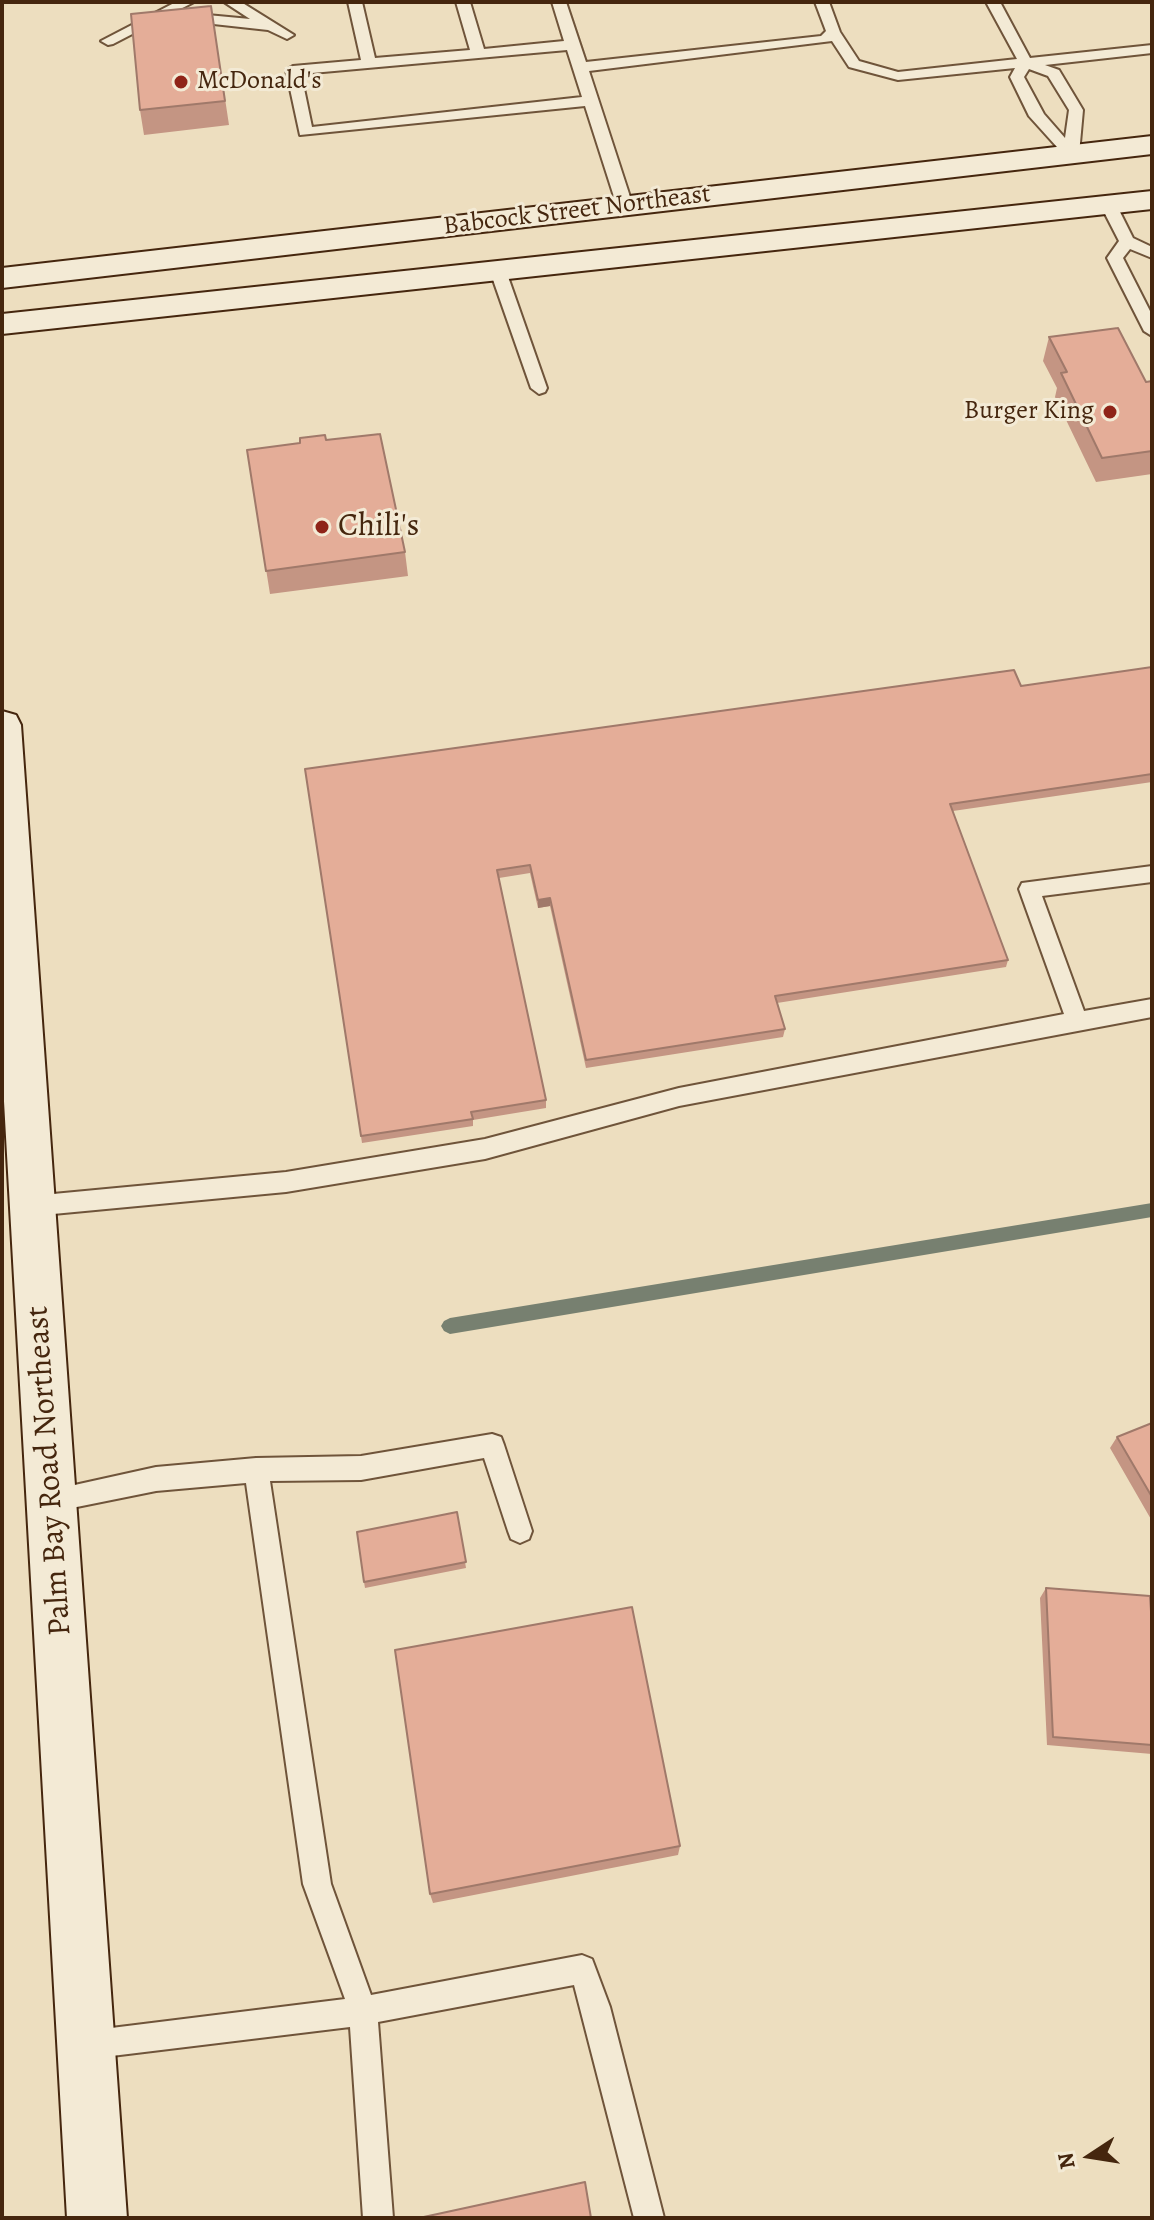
<!DOCTYPE html>
<html>
<head>
<meta charset="utf-8">
<style>
	body { margin:0 }
	#map { position:relative; width:1154px; height:2220px; overflow:hidden; background:#eddebf; font-family:Alegreya,serif }
	canvas { display:block }
	.frame { position:absolute; inset:0; border:4px solid #45260e; pointer-events:none }
	.north { position:absolute; left:1050px; top:2116px; width:80px; height:80px; -webkit-text-stroke:6px #f3ead5; paint-order:stroke; rotate:258deg; font-size:22px; font-weight:700; line-height:32px; text-align:center; color:#45260e }
	.north::after { content:''; display:block; margin:auto; width:28px; height:36px; background:#45260e; clip-path:polygon(50% 0,100% 100%,50% 72%,0 100%) }
</style>
</head>
<body>
<div id="map">
<canvas width="1154" height="2220"></canvas>
<div class="frame"></div>
<div class="north">N</div>
</div>
<script>
const g = document.querySelector('canvas').getContext('2d');
g.lineJoin = 'round';
function poly(rows) {
  const path = new Path2D();
  for (const r of rows) {
    path.moveTo(r[0], r[1]);
    for (let i = 2; i < r.length; i += 2) path.lineTo(r[i], r[i + 1]);
  }
  return path;
}
function paint(path, color) {
  g.fillStyle = color;
  g.fill(path, 'evenodd');
}
function stroke(path, color, width, dash) {
  g.strokeStyle = color;
  g.lineWidth = width;
  g.lineCap = dash ? 'butt' : 'round';
  g.setLineDash(dash || []);
  g.stroke(path);
}
function label(font, color, halo, rows, align = 'center') {
  g.font = font + ' Alegreya,serif';
  g.lineWidth = 6;
  g.setLineDash([]);
  g.textBaseline = 'middle';
  g.strokeStyle = halo;
  g.fillStyle = color;
  for (const [text, x, y, turn = 0] of rows) {
    g.save();
    g.translate(x, y);
    g.rotate((+turn || 0) * Math.PI / 180);
    g.textAlign = isNaN(turn) ? turn : align;
    if (halo) g.strokeText(text, 0, 0);
    g.fillText(text, 0, 0);
    g.restore();
  }
}
paint(poly([
	[1152,1203,1152,1217,450,1334,444,1331,441,1326,444,1321,450,1318,1152,1203]
]), '#778070');
const service = poly([
	[176,2,194,2,113,44,108,45,101,41,176,2],
	[224,2,241,2,294,35,287,39,268,30,186,21,179,17,186,13,250,19,224,2],
	[348,2,362,2,375,58,470,50,456,2,470,2,484,49,564,41,552,2,566,2,586,62,821,36,826,31,815,2,829,2,840,32,859,61,898,72,1017,59,986,2,1000,2,1030,58,1152,45,1152,53,1045,65,1059,70,1083,110,1079,154,1071,159,1066,157,1029,116,1010,77,1015,68,898,80,849,67,832,41,589,71,633,206,625,211,617,206,585,106,300,135,286,70,293,66,361,60,348,2],
	[567,50,582,97,312,127,301,74,567,50],
	[1029,69,1048,76,1069,110,1065,138,1044,114,1024,77,1029,69],
	[1109,201,1117,206,1133,238,1152,247,1152,258,1130,249,1123,258,1152,315,1152,336,1144,331,1107,258,1119,241,1101,206,1109,201],
	[498,266,506,271,547,388,545,392,539,394,531,388,490,271,498,266],
	[1152,866,1152,882,1042,896,1084,1011,1152,999,1152,1017,679,1106,485,1159,286,1192,32,1216,24,1213,21,1206,24,1199,32,1196,286,1172,485,1139,679,1088,1064,1014,1019,889,1022,883,1152,866],
	[492,1434,501,1437,504,1445,532,1531,529,1539,520,1543,511,1539,508,1531,484,1458,361,1480,270,1481,331,1884,371,1995,582,1955,592,1959,610,2007,664,2218,634,2218,574,1985,378,2022,393,2218,363,2218,350,2027,87,2059,77,2055,73,2045,77,2035,87,2031,345,1999,303,1884,246,1483,156,1491,52,1512,43,1508,40,1500,43,1492,156,1467,256,1458,361,1456,492,1434]
]);
const secondary = poly([
	[1152,136,1152,154,2,288,2,268,1152,136],
	[1152,191,1152,209,2,334,2,314,1152,191],
	[2,711,16,715,21,725,127,2218,67,2218,2,1066,2,711]
]);
stroke(service, '#6f543a', 4);
stroke(secondary, '#45260e', 4);
paint(service, '#f3ead5');
paint(secondary, '#f3ead5');
paint(poly([
	[211,6,229,125,144,135,140,110],
	[1049,337,1146,382,1152,381,1152,474,1096,482,1055,397,1057,388,1043,361],
	[326,440,405,552,408,576,270,594,247,450],
	[1152,667,1152,782,953,811,1008,960,1006,967,777,1003,785,1029,783,1037,586,1068,550,906,538,908,530,873,499,878,546,1100,546,1108,473,1120,473,1126,362,1143,305,769,1021,686],
	[1152,1423,1152,1521,1110,1448,1117,1437],
	[457,1512,466,1568,365,1588,364,1582],
	[1046,1588,1152,1627,1152,1754,1047,1745,1040,1598],
	[680,1846,678,1855,433,1903,430,1894]
]), '#c49583');
paint(poly([
	[550,898,550,906,538,908,538,900]
]), '#a0796a');
const building = poly([
	[211,6,225,101,140,110,131,14,211,6],
	[1118,328,1146,382,1152,381,1152,451,1102,458,1061,373,1067,372,1049,337,1118,328],
	[380,434,405,552,266,571,247,450,300,443,300,438,325,435,326,440,380,434],
	[1152,667,1152,774,950,804,1008,960,775,996,785,1029,586,1060,550,898,538,900,530,865,497,870,546,1100,471,1112,473,1119,361,1136,305,769,1014,670,1021,686,1152,667],
	[1152,1423,1152,1497,1117,1437,1152,1423],
	[457,1512,466,1562,364,1582,357,1532,457,1512],
	[1046,1588,1150,1596,1152,1627,1152,1745,1053,1737,1046,1588],
	[632,1607,680,1846,430,1894,395,1650,632,1607],
	[585,2182,591,2218,419,2218,585,2182]
]);
paint(building, '#e4ad98');
stroke(building, '#a0796a', 2);
for (const [x, y, r, color] of [
	[181,82,8,"#8f2418"],
	[1110,412,8,"#8f2418"],
	[322,527,8,"#8f2418"]
]) {
  const dot = new Path2D();
  dot.arc(x, y, r, 0, 2 * Math.PI);
  g.fillStyle = color;
  g.fill(dot);
  stroke(dot, '#f3ead5', 3);
}
label('26px', '#45260e', '#f3ead5', [
	["McDonald's",197,82],
	["Burger King",1094,412,"right"]
], 'left');
label('26px', '#45260e', '#f3ead5', [
	["Babcock Street Northeast",577,211,-7]
]);
label('32px', '#45260e', '#f3ead5', [
	["Chili's",338,527]
], 'left');
label('32px', '#45260e', '#f3ead5', [
	["Palm Bay Road Northeast",50,1471,-94]
]);
</script>
</body>
</html>
